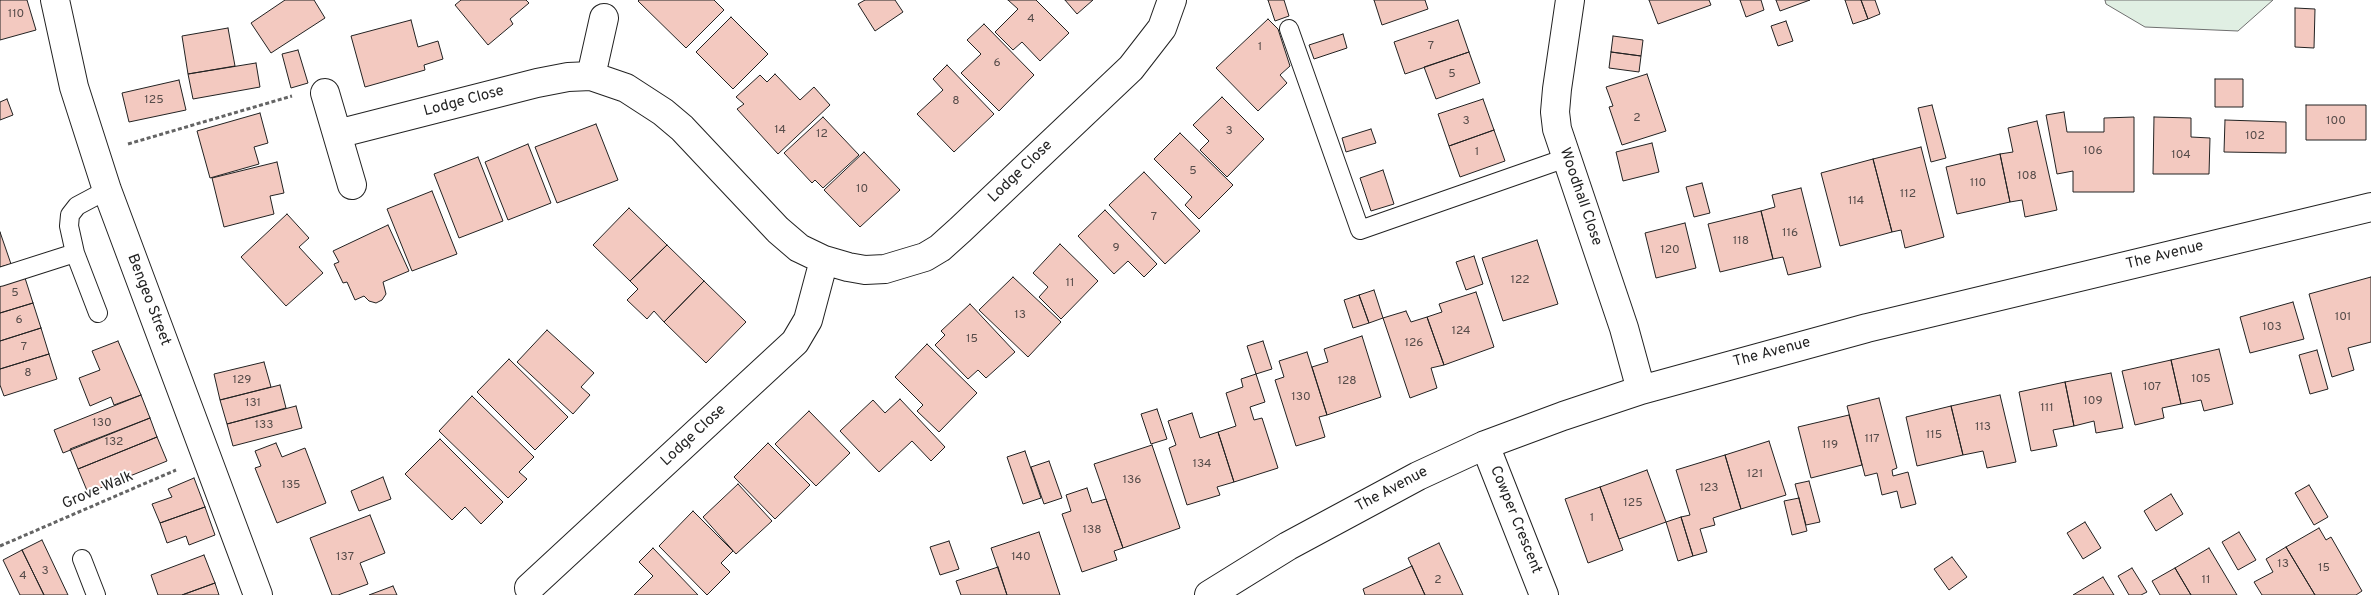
<!DOCTYPE html>
<html>
<head>
<meta charset="utf-8">
<style>
	body { margin:0 }
	canvas { display:block; background:#fff }
</style>
</head>
<body>
<canvas width="2371" height="595"></canvas>
<script>
const g = document.querySelector('canvas').getContext('2d');
g.lineJoin = 'round';
function paint(path, color) {
  g.fillStyle = color;
  g.fill(path, 'evenodd');
}
function poly(rows) {
  const path = new Path2D();
  for (const r of rows) {
    path.moveTo(r[0], r[1]);
    for (let i = 2; i < r.length; i += 2) path.lineTo(r[i], r[i + 1]);
  }
  return path;
}
function stroke(path, color, width, dash) {
  g.strokeStyle = color;
  g.lineWidth = width;
  g.lineCap = dash ? 'butt' : 'round';
  g.setLineDash(dash || []);
  g.stroke(path);
}
function label(font, color, halo, rows, align = 'center') {
  g.font = font + ' Overpass,sans-serif';
  g.lineWidth = 4;
  g.setLineDash([]);
  g.textBaseline = 'middle';
  g.strokeStyle = halo;
  g.fillStyle = color;
  for (const [text, x, y, turn = 0] of rows) {
    g.save();
    g.translate(x, y);
    g.rotate((+turn || 0) * Math.PI / 180);
    g.textAlign = isNaN(turn) ? turn : align;
    if (halo) g.strokeText(text, 0, 0);
    g.fillText(text, 0, 0);
    g.restore();
  }
}
const green = poly([
	[2105,0,2273,0,2238,31,2145,27,2106,4,2105,0]
]);
paint(green, '#e0efe3');
stroke(green, '#6f6f6f', 1);
const building = poly([
	[0,0,27,0,36,30,0,40,0,0],
	[285,0,314,0,325,18,271,53,251,23,285,0],
	[461,0,526,0,529,3,510,19,513,24,488,45,455,5,461,0],
	[639,0,714,0,724,10,686,48,638,1,639,0],
	[865,0,895,0,903,12,875,31,858,4,865,0],
	[1008,0,1036,0,1069,33,1040,61,1022,42,1013,50,995,32,1018,9,1008,0],
	[1065,0,1093,0,1077,14,1065,0],
	[1268,0,1284,0,1289,16,1275,21,1268,0],
	[1374,0,1425,0,1428,9,1382,25,1374,0],
	[1649,0,1709,0,1711,5,1658,24,1649,0],
	[1740,0,1761,0,1764,10,1746,17,1740,0],
	[1776,0,1810,0,1780,11,1776,0],
	[1845,0,1861,0,1868,19,1853,24,1845,0],
	[1861,0,1875,0,1880,14,1868,19,1861,0],
	[2295,8,2315,9,2314,48,2295,47,2295,8],
	[731,17,768,54,733,89,696,52,731,17],
	[1268,19,1278,29,1290,66,1280,75,1287,83,1258,111,1216,68,1268,19],
	[411,20,418,47,438,41,443,59,424,65,425,70,365,87,351,36,411,20],
	[1458,20,1469,52,1405,74,1394,42,1458,20],
	[1786,21,1793,41,1778,46,1771,26,1786,21],
	[984,24,1034,75,999,111,961,73,981,54,967,40,984,24],
	[228,28,235,66,188,74,182,36,228,28],
	[1343,34,1347,48,1314,59,1309,45,1343,34],
	[1613,36,1643,40,1641,56,1611,52,1613,36],
	[298,50,308,83,291,88,282,54,298,50],
	[1469,52,1480,83,1436,99,1424,67,1469,52],
	[1611,52,1641,56,1639,72,1609,68,1611,52],
	[256,63,260,87,193,99,188,74,256,63],
	[947,65,994,114,954,152,917,114,943,90,933,79,947,65],
	[775,74,800,100,814,87,830,105,778,154,737,109,744,104,736,97,760,75,767,82,775,74],
	[1647,74,1666,131,1622,145,1609,107,1613,106,1606,87,1647,74],
	[2215,79,2243,79,2243,107,2215,107,2215,79],
	[179,80,186,110,129,122,122,93,179,80],
	[1222,97,1264,139,1227,177,1200,150,1209,141,1193,125,1222,97],
	[7,99,13,115,0,120,0,102,7,99],
	[1483,99,1494,130,1449,146,1438,114,1483,99],
	[1932,105,1946,158,1931,162,1918,108,1932,105],
	[2306,105,2366,105,2366,140,2306,140,2306,105],
	[2064,112,2067,132,2104,132,2104,118,2134,117,2134,192,2073,192,2073,171,2057,174,2046,115,2064,112],
	[260,113,268,143,254,147,259,164,210,178,197,131,260,113],
	[823,117,859,155,823,188,815,180,812,183,784,153,823,117],
	[2154,117,2191,118,2191,137,2210,138,2209,174,2153,174,2154,117],
	[2225,120,2286,122,2286,153,2224,152,2225,120],
	[2037,121,2057,210,2025,217,2022,200,2010,202,2000,154,2013,152,2008,128,2037,121],
	[596,124,618,180,557,203,535,147,596,124],
	[1371,129,1376,143,1346,152,1342,138,1371,129],
	[1494,130,1505,161,1460,177,1449,146,1494,130],
	[1180,133,1233,185,1199,219,1185,205,1192,197,1154,159,1180,133],
	[1652,143,1659,172,1623,181,1616,152,1652,143],
	[528,144,551,203,508,220,485,162,528,144],
	[1921,147,1944,237,1905,248,1901,230,1892,232,1873,159,1921,147],
	[864,152,900,190,860,227,824,190,864,152],
	[2000,154,2010,202,1957,214,1946,167,2000,154],
	[478,157,503,221,459,238,434,174,478,157],
	[1873,159,1892,232,1840,246,1821,173,1873,159],
	[277,162,284,193,270,196,274,214,224,227,212,178,277,162],
	[1383,170,1394,204,1371,211,1360,178,1383,170],
	[1144,172,1200,231,1165,264,1109,205,1144,172],
	[1702,183,1710,213,1694,217,1686,187,1702,183],
	[1801,188,1821,267,1788,275,1783,257,1773,259,1761,211,1775,207,1772,195,1801,188],
	[432,191,457,254,412,271,387,209,432,191],
	[629,208,667,245,630,281,593,245,629,208],
	[1105,210,1157,264,1144,277,1128,261,1114,274,1078,236,1105,210],
	[1761,211,1773,259,1720,272,1708,224,1761,211],
	[287,214,309,238,299,247,323,273,286,306,241,257,287,214],
	[1685,223,1696,268,1656,278,1645,233,1685,223],
	[388,225,409,271,383,282,386,294,382,300,376,303,369,301,364,296,355,300,347,282,343,283,334,264,339,262,333,251,388,225],
	[0,232,11,264,0,267,0,232],
	[1537,240,1558,304,1503,321,1482,258,1537,240],
	[1060,244,1098,281,1061,319,1039,297,1048,287,1033,273,1060,244],
	[667,245,704,281,664,322,654,311,647,319,627,300,638,289,630,281,667,245],
	[1474,256,1483,284,1466,290,1456,262,1474,256],
	[1013,277,1061,322,1028,357,979,310,1013,277],
	[2371,277,2371,342,2348,348,2354,370,2332,377,2309,294,2371,277],
	[25,278,33,303,0,313,0,285,25,278],
	[704,281,746,322,706,363,664,322,704,281],
	[1374,290,1383,318,1369,323,1359,295,1374,290],
	[1476,292,1494,347,1444,365,1427,317,1442,312,1439,304,1476,292],
	[1359,295,1369,323,1353,328,1344,300,1359,295],
	[2293,302,2304,339,2250,353,2240,317,2293,302],
	[33,303,41,328,0,341,0,313,33,303],
	[970,304,1015,352,986,378,978,370,968,379,935,345,945,335,941,331,970,304],
	[1406,311,1411,322,1427,317,1444,365,1431,368,1437,388,1410,398,1383,318,1406,311],
	[41,328,49,354,0,369,0,341,41,328],
	[547,330,594,373,581,387,590,395,573,414,517,362,547,330],
	[1362,336,1381,397,1327,415,1312,367,1328,362,1324,349,1362,336],
	[118,341,141,395,114,405,111,397,90,406,79,378,100,370,92,351,118,341],
	[1263,341,1272,369,1256,374,1247,346,1263,341],
	[927,344,977,393,939,432,917,411,923,405,895,377,927,344],
	[2219,349,2233,404,2204,411,2201,400,2181,404,2171,360,2219,349],
	[2317,350,2328,389,2310,394,2299,355,2317,350],
	[1307,352,1327,415,1319,417,1325,437,1296,446,1275,380,1284,377,1279,361,1307,352],
	[49,354,57,379,4,396,0,385,0,369,49,354],
	[509,359,568,417,535,450,477,392,509,359],
	[2171,360,2181,404,2162,408,2164,418,2135,425,2122,371,2171,360],
	[264,362,271,387,220,400,214,374,264,362],
	[2111,373,2123,428,2096,433,2094,421,2074,426,2065,382,2111,373],
	[1256,374,1265,402,1250,407,1254,420,1262,418,1278,468,1234,482,1218,432,1236,426,1226,393,1243,387,1241,379,1256,374],
	[2065,382,2074,426,2053,430,2057,446,2031,451,2019,392,2065,382],
	[280,385,286,408,227,424,220,400,280,385],
	[141,395,150,418,63,453,54,430,141,395],
	[2000,395,2016,462,1987,468,1983,451,1963,455,1951,406,2000,395],
	[472,396,534,457,519,472,527,479,508,498,439,431,472,396],
	[1879,398,1897,468,1892,470,1893,476,1908,472,1916,504,1901,508,1897,491,1882,495,1877,473,1865,476,1847,406,1879,398],
	[900,399,945,447,931,461,912,441,879,472,840,431,873,400,885,413,900,399],
	[296,406,302,428,233,446,227,424,296,406],
	[1951,406,1963,455,1917,466,1906,417,1951,406],
	[1157,409,1167,439,1151,444,1141,414,1157,409],
	[809,411,850,453,816,486,775,444,809,411],
	[1192,413,1200,438,1218,432,1234,482,1217,487,1220,495,1187,505,1169,448,1176,445,1168,421,1192,413],
	[1849,415,1862,465,1811,478,1798,427,1849,415],
	[150,418,157,437,78,469,70,449,150,418],
	[157,437,167,461,88,493,78,469,157,437],
	[440,439,503,502,481,524,465,507,452,520,405,474,440,439],
	[1769,441,1786,495,1741,509,1725,455,1769,441],
	[276,443,282,457,305,448,326,503,277,523,255,468,261,466,255,451,276,443],
	[768,443,810,485,775,519,734,477,768,443],
	[1152,445,1180,528,1123,548,1094,464,1152,445],
	[1025,451,1041,498,1023,504,1007,457,1025,451],
	[1725,455,1741,509,1713,518,1715,525,1700,529,1707,552,1693,556,1681,517,1690,515,1676,470,1725,455],
	[1049,461,1062,498,1044,504,1031,467,1049,461],
	[1647,470,1666,522,1619,539,1600,487,1647,470],
	[383,477,391,499,359,511,351,491,383,477],
	[194,478,205,507,160,523,152,504,172,497,168,489,194,478],
	[1809,481,1820,522,1806,525,1795,484,1809,481],
	[738,484,772,521,736,554,703,517,738,484],
	[2309,485,2328,517,2314,525,2295,493,2309,485],
	[1600,487,1623,550,1588,563,1565,499,1600,487],
	[1087,488,1092,503,1106,499,1123,548,1114,551,1117,560,1082,572,1062,514,1071,511,1066,495,1087,488],
	[2171,494,2183,514,2156,531,2144,511,2171,494],
	[1799,498,1807,531,1792,535,1784,501,1799,498],
	[205,507,215,535,189,545,186,536,167,543,160,523,205,507],
	[693,511,733,551,721,563,730,572,707,595,659,546,693,511],
	[370,515,385,553,360,563,368,584,338,595,332,595,310,538,370,515],
	[1681,517,1693,556,1678,561,1666,522,1681,517],
	[2085,522,2101,548,2083,559,2067,533,2085,522],
	[2319,528,2326,540,2331,537,2362,591,2356,595,2315,595,2286,547,2319,528],
	[1039,532,1060,595,1007,595,991,548,1039,532],
	[2239,532,2256,560,2238,570,2222,542,2239,532],
	[42,540,68,595,44,595,22,550,42,540],
	[949,541,959,569,940,575,930,547,949,541],
	[1439,543,1463,595,1425,595,1408,558,1439,543],
	[2286,547,2315,595,2262,595,2254,582,2273,572,2266,559,2286,547],
	[653,548,698,595,634,595,653,576,639,562,653,548],
	[2209,548,2237,595,2191,595,2175,568,2209,548],
	[22,550,44,595,20,595,3,560,22,550],
	[204,555,215,583,182,595,158,595,151,575,204,555],
	[1952,557,1967,577,1949,590,1934,569,1952,557],
	[1412,566,1425,595,1365,595,1363,589,1412,566],
	[998,567,1007,595,961,595,956,581,998,567],
	[2132,568,2147,592,2141,595,2129,595,2118,576,2132,568],
	[2175,568,2191,595,2160,595,2152,581,2175,568],
	[2103,577,2114,595,2073,595,2103,577],
	[215,583,219,595,182,595,215,583],
	[393,586,397,595,369,595,393,586]
]);
paint(building, '#f3c9c0');
stroke(building, '#222', 1);
const service = poly([
	[1289,29,1360,230,1566,158],
	[0,277,75,253],
	[98,313,75,253,69,226,70,215,77,206,107,190],
	[82,559,96,595]
]);
const minor = poly([
	[1570,0,1557,89,1555,112,1557,129,1624,328,1641,390],
	[591,76,604,18],
	[325,93,352,185],
	[337,134,537,83,568,77,591,76,626,88,663,112,682,128,778,230,799,248,824,260,848,267,865,270,885,269,925,257,940,248,960,230,1131,68,1162,28,1172,0],
	[1485,445,1544,595],
	[529,588,795,342,808,320,824,260],
	[1209,595,1288,546,1418,476,1485,445,1563,416,1641,390,1867,328,2371,207]
]);
const secondary = poly([
	[55,0,74,87,107,190,258,595]
]);
stroke(service, '#222', 20);
stroke(minor, '#222', 30);
stroke(secondary, '#222', 30);
stroke(poly([
	[128,144,292,96],
	[0,546,176,470]
]), '#646464', 3, [4, 2.5]);
stroke(service, '#fff', 18);
stroke(minor, '#fff', 28);
stroke(secondary, '#fff', 28);
label('12px', '#564c4a', null, [
	["110",16,15],
	["4",1031,20],
	["7",1431,47],
	["1",1260,48],
	["6",997,64],
	["5",1452,75],
	["125",154,101],
	["8",956,102],
	["2",1637,119],
	["3",1466,122],
	["100",2336,122],
	["14",780,131],
	["3",1229,132],
	["12",822,135],
	["102",2255,137],
	["106",2093,152],
	["1",1477,153],
	["104",2181,156],
	["5",1193,172],
	["108",2027,177],
	["110",1978,184],
	["10",862,190],
	["112",1908,195],
	["114",1856,202],
	["7",1154,218],
	["116",1790,234],
	["118",1741,242],
	["9",1116,249],
	["120",1670,251],
	["122",1520,281],
	["11",1070,284],
	["5",15,294],
	["13",1020,316],
	["101",2343,318],
	["6",19,321],
	["103",2272,328],
	["124",1461,332],
	["15",972,340],
	["126",1414,344],
	["7",24,348],
	["8",28,374],
	["105",2201,380],
	["129",242,381],
	["128",1347,382],
	["107",2152,388],
	["130",1301,398],
	["109",2093,402],
	["131",253,404],
	["111",2047,409],
	["130",102,424],
	["133",264,426],
	["113",1983,428],
	["115",1934,436],
	["117",1872,440],
	["132",114,443],
	["119",1830,446],
	["134",1202,465],
	["121",1755,475],
	["136",1132,481],
	["135",291,486],
	["123",1709,489],
	["125",1633,504],
	["1",1592,519],
	["138",1092,531],
	["137",345,558],
	["140",1021,558],
	["13",2283,565],
	["15",2324,569],
	["3",45,572],
	["4",23,577],
	["2",1438,581],
	["11",2206,581]
]);
label('15px', '#222', '#fff', [
	["Lodge Close",464,102,-15],
	["Lodge Close",1021,172,-44],
	["Woodhall Close",1580,197,71],
	["The Avenue",2165,256,-14],
	["Bengeo Street",148,300,69],
	["The Avenue",1772,353,-15],
	["Lodge Close",694,436,-43],
	["The Avenue",1392,490,-28],
	["Grove Walk",98,491,-23],
	["Cowper Crescent",1515,520,68]
]);
</script>
</body>
</html>
